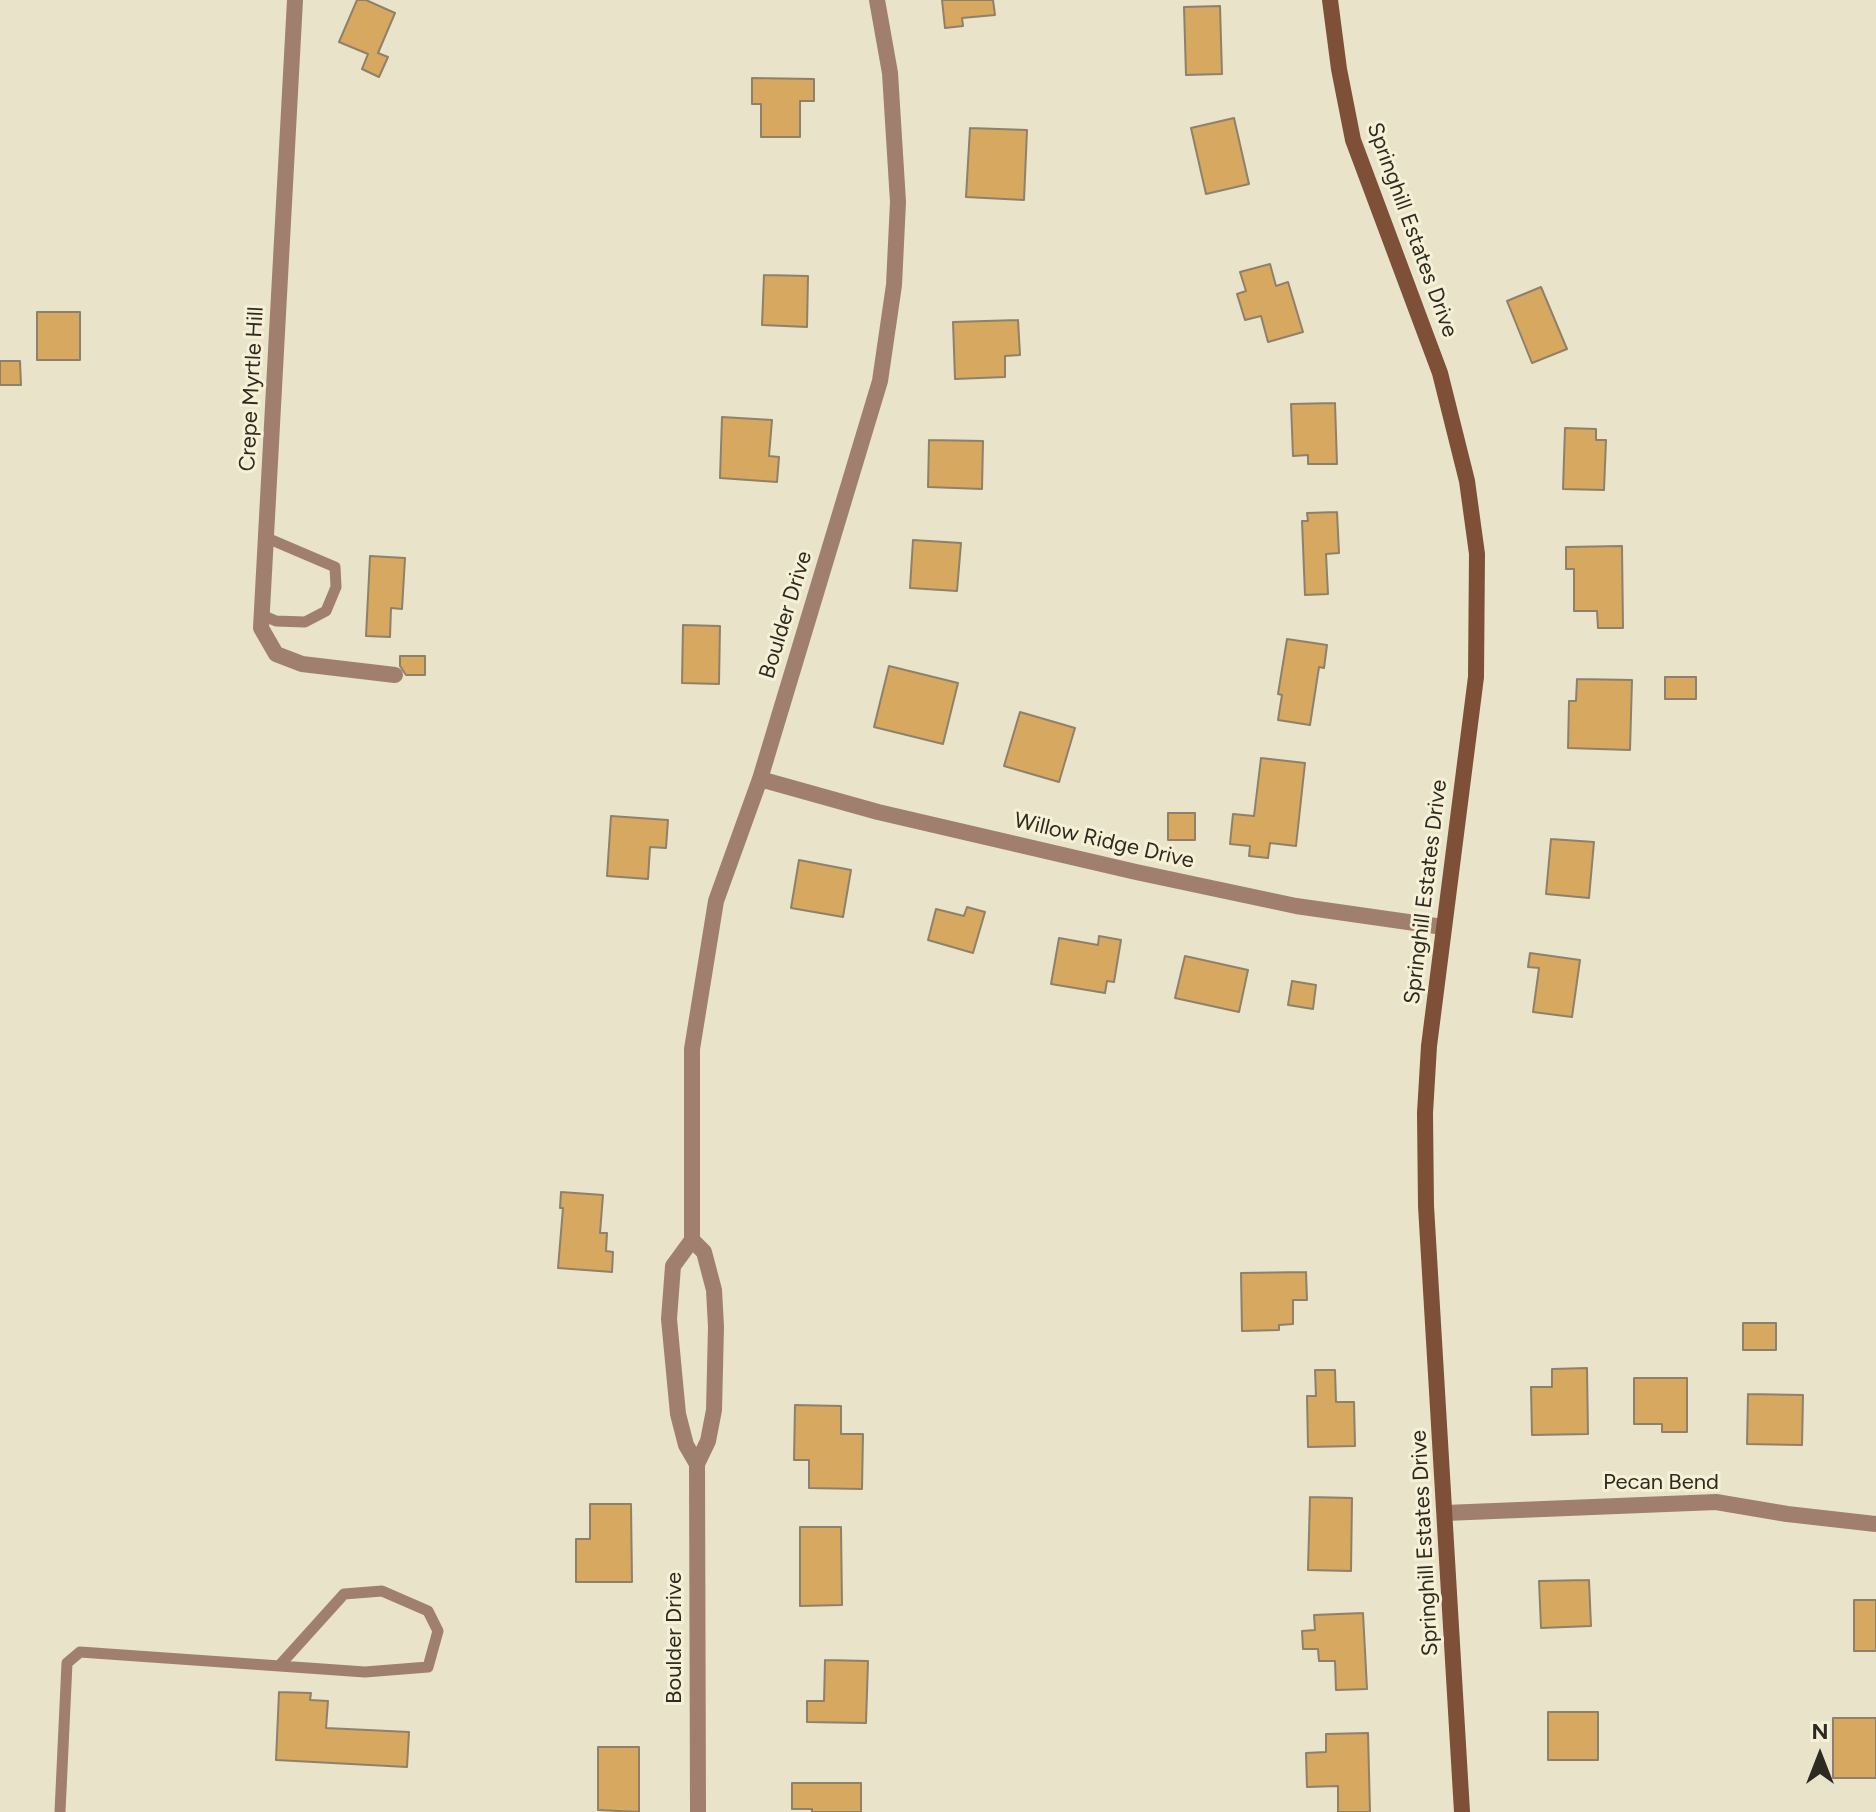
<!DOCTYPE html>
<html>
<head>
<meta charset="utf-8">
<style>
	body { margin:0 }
	#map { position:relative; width:1876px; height:1812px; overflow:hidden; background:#e8e3c9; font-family:Figtree,sans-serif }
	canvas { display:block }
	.north { position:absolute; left:1780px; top:1716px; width:80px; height:80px; -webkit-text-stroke:6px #f6f0d6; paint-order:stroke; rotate:0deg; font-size:22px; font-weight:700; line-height:32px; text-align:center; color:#2d2b21 }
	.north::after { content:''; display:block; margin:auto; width:28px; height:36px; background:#2d2b21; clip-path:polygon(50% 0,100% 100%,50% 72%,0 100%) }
</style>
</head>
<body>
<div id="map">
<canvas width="1876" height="1812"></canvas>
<div class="north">N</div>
</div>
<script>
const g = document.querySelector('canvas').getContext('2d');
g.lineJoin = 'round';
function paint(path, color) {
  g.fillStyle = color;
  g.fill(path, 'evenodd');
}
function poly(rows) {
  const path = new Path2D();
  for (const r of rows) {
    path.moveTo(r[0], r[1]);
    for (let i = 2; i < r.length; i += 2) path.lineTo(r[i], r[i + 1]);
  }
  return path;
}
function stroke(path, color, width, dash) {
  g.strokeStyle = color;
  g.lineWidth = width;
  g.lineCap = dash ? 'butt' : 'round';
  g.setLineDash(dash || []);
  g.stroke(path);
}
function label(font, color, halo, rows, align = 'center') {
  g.font = font + ' Figtree,sans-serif';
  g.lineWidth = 6;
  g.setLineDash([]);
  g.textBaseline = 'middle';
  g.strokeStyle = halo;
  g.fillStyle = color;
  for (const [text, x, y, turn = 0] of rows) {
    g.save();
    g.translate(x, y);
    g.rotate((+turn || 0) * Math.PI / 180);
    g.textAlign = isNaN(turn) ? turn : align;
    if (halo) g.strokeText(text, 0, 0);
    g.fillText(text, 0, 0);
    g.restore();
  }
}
const building = poly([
	[357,0,366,0,395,13,378,53,388,57,379,77,362,69,368,54,339,42,357,0],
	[942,0,993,0,995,15,962,18,963,26,945,28,942,0],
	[1220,6,1222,74,1186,75,1184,7,1220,6],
	[752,78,814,79,814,101,800,101,800,137,761,137,761,104,752,104,752,78],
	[1234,118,1249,184,1206,194,1191,128,1234,118],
	[970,128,1027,130,1024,200,966,197,970,128],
	[1270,264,1276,286,1288,282,1303,332,1268,342,1261,316,1245,320,1237,294,1246,291,1240,272,1270,264],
	[764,275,808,276,807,327,762,325,764,275],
	[1541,287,1567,349,1532,363,1507,301,1541,287],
	[37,312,80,312,80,360,37,360,37,312],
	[1018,320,1020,355,1005,356,1005,377,955,379,953,322,1018,320],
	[0,361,20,361,21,385,0,385,0,361],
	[1335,403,1337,464,1308,464,1308,455,1293,456,1291,404,1335,403],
	[722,417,772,420,769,456,779,457,777,482,720,478,722,417],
	[1565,428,1596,429,1596,440,1606,440,1604,490,1563,489,1565,428],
	[929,440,983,441,982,489,928,487,929,440],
	[1337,512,1339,553,1326,554,1328,594,1305,595,1302,521,1308,521,1307,513,1337,512],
	[913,540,961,543,957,591,910,588,913,540],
	[1622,546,1623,628,1598,628,1597,611,1574,611,1574,569,1566,569,1566,547,1622,546],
	[370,556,405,558,402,609,391,608,390,637,366,636,370,556],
	[683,625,720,626,719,684,682,683,683,625],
	[1287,639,1327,645,1324,668,1319,667,1310,725,1278,720,1282,695,1278,694,1287,639],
	[400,656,425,656,425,675,406,675,400,666,400,656],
	[889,666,958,683,943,744,874,727,889,666],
	[1665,677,1696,677,1696,699,1665,699,1665,677],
	[1577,679,1632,680,1630,750,1568,748,1569,701,1576,701,1577,679],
	[1020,712,1075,728,1059,782,1004,766,1020,712],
	[1261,758,1305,763,1296,846,1270,843,1268,858,1249,856,1250,846,1230,844,1233,814,1254,816,1261,758],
	[1168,813,1195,813,1195,840,1168,840,1168,813],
	[611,816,668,820,666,848,650,847,648,879,607,876,611,816],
	[1551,839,1594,842,1589,898,1546,894,1551,839],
	[799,860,851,870,843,917,791,908,799,860],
	[967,907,985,912,973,953,928,940,936,909,964,916,967,907],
	[1099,936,1121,940,1114,982,1107,981,1105,993,1051,984,1059,938,1098,945,1099,936],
	[1530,953,1580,960,1572,1017,1533,1012,1539,968,1528,967,1530,953],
	[1185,956,1248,970,1239,1012,1175,998,1185,956],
	[1292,981,1316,985,1313,1009,1288,1005,1292,981],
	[561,1192,603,1195,600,1233,607,1233,606,1251,613,1252,612,1272,558,1268,563,1208,560,1208,561,1192],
	[1306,1272,1307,1300,1293,1300,1293,1324,1279,1325,1279,1330,1242,1331,1241,1273,1306,1272],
	[1743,1323,1776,1323,1776,1350,1743,1350,1743,1323],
	[1587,1368,1588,1434,1532,1435,1531,1387,1552,1387,1552,1369,1587,1368],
	[1315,1370,1335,1370,1336,1402,1354,1402,1355,1446,1308,1447,1307,1396,1316,1396,1315,1370],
	[1634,1378,1687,1378,1687,1432,1662,1432,1662,1424,1634,1424,1634,1378],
	[1748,1394,1803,1395,1802,1445,1747,1444,1748,1394],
	[795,1405,841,1406,841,1434,863,1434,862,1489,809,1488,809,1460,794,1460,795,1405],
	[1310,1497,1352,1498,1351,1571,1308,1570,1310,1497],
	[590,1504,631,1504,632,1582,576,1582,576,1539,590,1539,590,1504],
	[800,1527,841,1527,842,1605,800,1606,800,1527],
	[1589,1580,1591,1626,1541,1628,1539,1581,1589,1580],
	[1854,1600,1876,1600,1876,1651,1854,1651,1854,1600],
	[1363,1613,1367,1689,1336,1690,1335,1661,1319,1661,1318,1649,1303,1649,1302,1631,1315,1630,1314,1615,1363,1613],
	[825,1660,868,1661,866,1723,807,1722,807,1701,824,1701,825,1660],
	[279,1692,311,1693,310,1700,328,1701,326,1728,409,1732,407,1767,276,1760,279,1692],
	[1548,1712,1598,1712,1598,1760,1548,1760,1548,1712],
	[1833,1718,1876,1718,1876,1778,1833,1778,1833,1718],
	[1368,1733,1370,1812,1338,1812,1338,1786,1307,1787,1306,1753,1326,1752,1326,1734,1368,1733],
	[598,1747,639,1747,639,1812,598,1810,598,1747],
	[792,1783,861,1783,861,1812,812,1812,812,1809,792,1809,792,1783]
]);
paint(building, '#d7a85f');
stroke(building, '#8f806b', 2);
stroke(poly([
	[262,615,276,621,305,622,326,611,336,587,335,567,267,538],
	[60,1812,67,1663,80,1652,365,1672,428,1667,438,1631,428,1611,382,1591,344,1594,279,1666]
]), '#a07f6e', 11);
stroke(poly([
	[295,0,261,628,276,654,302,664,395,675],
	[760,779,878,812,1136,872,1296,906,1443,927],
	[692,1240,704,1252,714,1290,716,1327,714,1410,708,1441,697,1464,698,1812],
	[697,1464,686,1445,678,1414,669,1319,673,1266,692,1240,692,1049,716,901,760,779,880,381,894,285,898,202,890,73,877,0],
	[1445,1513,1716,1502,1787,1514,1876,1524]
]), '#a07f6e', 16);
stroke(poly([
	[1330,0,1339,69,1353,140,1440,373,1467,481,1477,554,1476,677,1429,1046,1425,1113,1426,1206,1462,1812]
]), '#7e5037', 16);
label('22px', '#2d2b21', '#f6f0d6', [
	["Springhill Estates Drive",1412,230,70],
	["Crepe Myrtle Hill",252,389,-87],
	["Boulder Drive",786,615,-73],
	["Willow Ridge Drive",1104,841,13],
	["Springhill Estates Drive",1426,892,-83],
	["Pecan Bend",1661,1483],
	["Springhill Estates Drive",1425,1543,-93],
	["Boulder Drive",675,1638,-90]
]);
</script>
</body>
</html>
